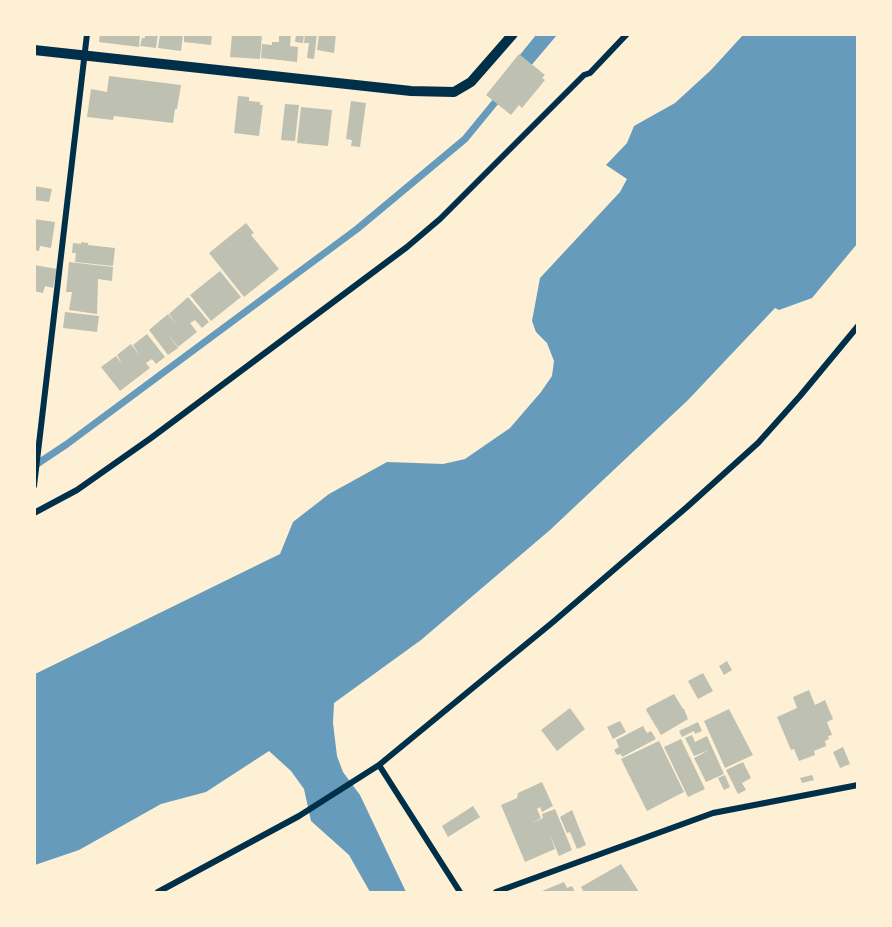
<!DOCTYPE html>
<html>
<head>
<meta charset="utf-8">
<style>
	body { margin:0 }
	#map { position:relative; width:892px; height:927px; overflow:hidden; background:#fdf0d5; font-family:"Space Grotesk",sans-serif }
	canvas { display:block }
	.frame { position:absolute; inset:0; border:36px solid #fdf0d5; pointer-events:none }
</style>
</head>
<body>
<div id="map">
<canvas width="892" height="927"></canvas>
<div class="frame"></div>
</div>
<script>
const g = document.querySelector('canvas').getContext('2d');
g.lineJoin = 'round';
function paint(path, color) {
  g.fillStyle = color;
  g.fill(path, 'evenodd');
}
function poly(rows) {
  const path = new Path2D();
  for (const r of rows) {
    path.moveTo(r[0], r[1]);
    for (let i = 2; i < r.length; i += 2) path.lineTo(r[i], r[i + 1]);
  }
  return path;
}
function stroke(path, color, width, dash) {
  g.strokeStyle = color;
  g.lineWidth = width;
  g.lineCap = dash ? 'butt' : 'round';
  g.setLineDash(dash || []);
  g.stroke(path);
}
paint(poly([
	[536,35,557,35,529,68,519,56],
	[743,35,857,35,857,244,812,298,779,310,775,308,688,400,550,530,421,640,334,703,333,723,337,756,343,772,360,795,406,892,370,892,349,855,311,821,304,789,291,771,269,751,206,792,161,804,79,850,35,865,35,674,280,554,293,522,329,494,387,462,443,464,465,459,510,428,541,392,552,376,554,361,547,343,536,332,532,321,540,278,620,192,627,179,606,165,627,143,634,126,675,103,711,70]
]), '#669bbc');
stroke(poly([
	[34,466,67,444,357,229,465,139,501,95]
]), '#669bbc', 7);
paint(poly([
	[100,34,140,34,139,47,99,42],
	[145,34,158,34,156,48,140,46,142,38,145,38],
	[160,34,183,34,181,51,158,48],
	[184,34,212,34,211,45,184,42],
	[232,34,262,34,260,59,230,57],
	[279,34,291,34,290,46,298,47,297,62,261,58,262,44,272,45,272,42,279,42],
	[296,34,304,34,303,43,295,42],
	[305,34,317,34,314,59,307,58,309,43,304,43],
	[319,34,336,34,334,53,317,50],
	[519,54,545,75,542,78,545,80,522,108,519,105,511,115,486,95],
	[109,76,181,85,177,109,175,109,173,123,114,116,113,120,87,117,91,89,107,92],
	[238,96,249,97,249,101,260,102,260,105,263,105,259,136,234,133],
	[351,101,366,103,360,147,351,146,352,140,346,139],
	[285,104,299,105,295,141,281,140],
	[301,107,332,110,328,146,297,143],
	[34,186,52,189,49,202,34,200],
	[34,219,55,222,51,248,40,246,39,251,34,250],
	[246,223,254,233,251,235,279,269,244,297,209,253],
	[81,242,88,243,88,245,115,248,113,266,75,262,76,253,72,253,73,243,81,244],
	[69,262,113,267,112,281,98,279,97,314,69,310,72,292,66,292],
	[34,265,57,269,53,288,45,286,43,293,34,291],
	[220,271,241,297,211,321,190,295],
	[188,297,209,322,202,328,195,320,190,323,197,332,178,347,167,333,178,348,168,355,149,330,168,314,176,324,169,314],
	[65,312,99,316,97,332,63,328],
	[147,334,165,357,156,364,152,359,146,363,150,368,120,391,101,367,116,356,122,364,117,355,131,344,140,356,133,345],
	[727,661,732,670,724,675,719,666],
	[703,673,713,691,698,699,688,681],
	[809,690,815,705,825,700,833,719,827,722,832,735,828,736,829,739,825,741,826,746,814,751,815,755,799,761,794,749,791,750,777,717,797,708,793,697],
	[674,694,683,709,684,709,688,719,661,735,646,710,647,708],
	[570,708,585,729,557,751,541,730],
	[729,709,753,755,725,768,704,721],
	[620,721,626,732,613,739,607,727],
	[698,722,702,731,695,734,694,731,682,737,679,731],
	[643,726,647,733,651,731,656,739,622,757,621,754,617,755,614,750,619,747,616,740],
	[692,735,695,742,707,736,724,774,706,782,694,758,709,750,694,756,685,738],
	[681,739,705,789,688,797,664,747],
	[659,741,684,792,647,811,621,759],
	[843,747,850,764,840,768,833,752],
	[743,762,751,778,742,783,746,790,738,794,726,770],
	[725,775,730,787,724,790,718,778],
	[812,775,814,780,802,783,800,778],
	[542,782,553,806,542,812,540,807,537,809,541,818,532,823,543,818,542,814,555,809,572,850,559,856,550,835,555,849,525,862,501,805,517,798,518,793],
	[473,806,480,817,448,837,442,826],
	[572,810,586,845,577,849,570,832,567,833,560,817],
	[621,864,639,892,584,892,581,887],
	[564,882,567,888,572,886,575,892,542,892,542,891]
]), '#bec0b2');
stroke(poly([
	[34,486,87,34],
	[34,513,77,490,151,438,407,247,440,219,584,75,590,73,627,34],
	[379,765,460,892],
	[158,892,299,816,379,765,553,622,687,507,758,443,800,396,858,326],
	[496,892,713,813,858,785]
]), '#003049', 6);
stroke(poly([
	[34,50,411,91,454,92,471,82,513,34]
]), '#003049', 10);
</script>
</body>
</html>
